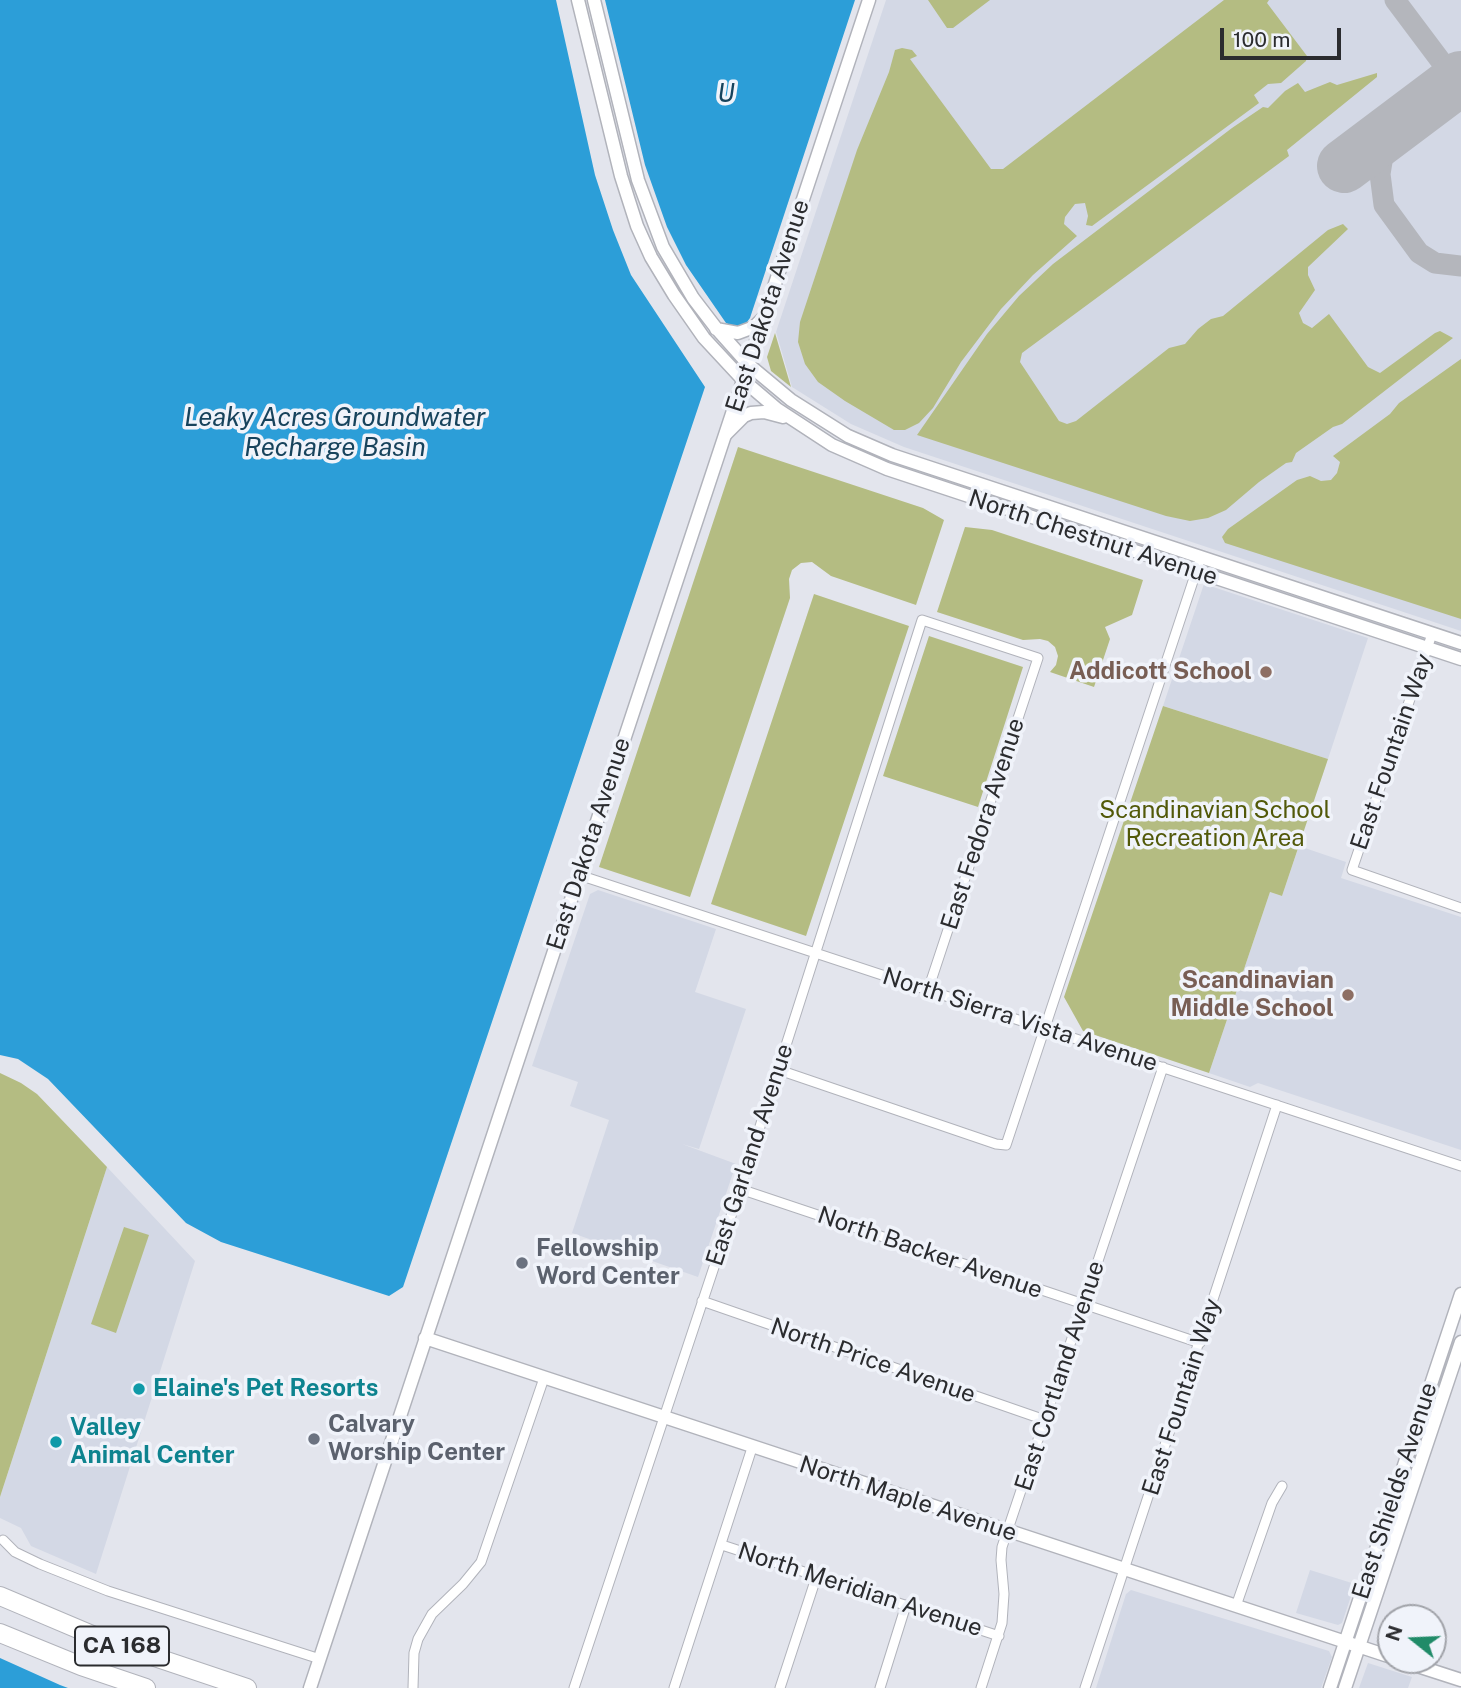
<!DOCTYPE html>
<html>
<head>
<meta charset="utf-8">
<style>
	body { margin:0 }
	#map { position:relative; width:1461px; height:1688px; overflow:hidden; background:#e3e5ed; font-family:"Public Sans",sans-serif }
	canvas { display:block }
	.north { position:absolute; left:1377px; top:1604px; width:70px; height:70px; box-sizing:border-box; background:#f0f3fa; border:2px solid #a1a3a9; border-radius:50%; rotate:288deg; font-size:19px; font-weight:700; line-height:28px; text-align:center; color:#2b2c2f }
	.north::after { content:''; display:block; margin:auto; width:24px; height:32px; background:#208b68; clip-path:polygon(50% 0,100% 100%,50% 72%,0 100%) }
	.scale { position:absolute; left:1220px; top:28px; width:121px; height:32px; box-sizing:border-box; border:4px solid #2b2c2f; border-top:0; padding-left:9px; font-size:21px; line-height:24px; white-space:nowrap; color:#2b2c2f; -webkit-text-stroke:5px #f0f3fa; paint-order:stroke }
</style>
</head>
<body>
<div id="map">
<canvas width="1461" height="1688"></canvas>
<div class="north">N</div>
<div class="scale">100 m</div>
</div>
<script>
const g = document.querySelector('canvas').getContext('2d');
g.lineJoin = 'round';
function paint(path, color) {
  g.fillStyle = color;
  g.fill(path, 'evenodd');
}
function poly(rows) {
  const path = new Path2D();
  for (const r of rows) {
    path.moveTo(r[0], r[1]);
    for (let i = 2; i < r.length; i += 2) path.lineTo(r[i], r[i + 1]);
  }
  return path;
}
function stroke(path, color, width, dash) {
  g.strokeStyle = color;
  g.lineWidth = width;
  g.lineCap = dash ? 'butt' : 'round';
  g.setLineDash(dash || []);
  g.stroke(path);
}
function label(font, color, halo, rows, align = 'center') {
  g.font = font + ' "Public Sans",sans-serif';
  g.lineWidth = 7;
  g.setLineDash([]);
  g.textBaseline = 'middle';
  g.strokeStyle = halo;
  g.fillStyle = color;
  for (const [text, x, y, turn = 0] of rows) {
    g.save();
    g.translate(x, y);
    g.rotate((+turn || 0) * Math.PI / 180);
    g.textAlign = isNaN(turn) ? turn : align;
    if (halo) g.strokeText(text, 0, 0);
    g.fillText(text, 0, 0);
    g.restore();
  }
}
paint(poly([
	[886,0,1461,0,1461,631,904,447,851,424,792,387,776,332],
	[1204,584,1368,638,1328,759,1163,706],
	[1299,846,1346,862,1341,878,1461,917,1461,1150,1258,1083,1250,1087,1209,1073,1270,892,1282,896],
	[598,890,716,929,695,992,746,1009,699,1149,682,1144,736,1164,698,1277,572,1233,609,1120,570,1106,578,1082,532,1066,590,894],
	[107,1167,195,1261,96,1574,31,1546,21,1528,0,1518,0,1497],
	[1310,1570,1355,1584,1342,1623,1338,1625,1296,1613],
	[1131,1590,1329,1651,1332,1657,1321,1688,1096,1688,1126,1594],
	[1368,1663,1412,1677,1408,1688,1359,1688]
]), '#d3d8e5');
paint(poly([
	[928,0,990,0,953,28,947,28],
	[1224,0,1269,0,1267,3,1307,56,1306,61,1281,83,1268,84,1254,95,1259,103,1092,226,1086,225,1088,216,1085,203,1075,204,1065,217,1064,224,1077,236,1033,275,1001,309,961,362,933,408,919,423,905,430,894,430,845,401,818,382,805,364,798,342,800,322,857,150,889,72,895,50,902,48,912,50,917,56,910,59,991,169,1003,169],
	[1377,73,1377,77,1287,150,1289,156,1022,353,1020,362,1059,421,1067,424,1076,421,1169,348,1185,344,1198,329,1211,319,1223,316,1328,230,1343,224,1348,229,1308,267,1308,275,1315,290,1299,313,1303,323,1312,328,1329,314,1368,367,1380,373,1435,333,1440,331,1453,338,1342,424,1333,427,1296,453,1292,462,1286,463,1259,482,1226,510,1208,518,1190,521,1166,516,917,435,987,334,1019,296,1053,264,1232,128,1263,107,1268,108,1285,91,1298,83,1305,92,1330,82,1337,85],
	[775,333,791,387,771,371,767,357],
	[1461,359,1461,619,1225,543,1222,537,1228,529,1297,480,1310,476,1321,481,1331,480,1337,473,1340,462,1333,456,1390,414,1399,403],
	[738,447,923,508,944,520,916,605,831,576,812,562,801,563,792,570,789,579,790,598,690,897,599,867],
	[965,527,992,530,1143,580,1132,615,1105,627,1110,639,1094,687,1050,672,1056,665,1058,656,1055,647,1048,641,1040,639,1023,640,937,612],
	[814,594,909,626,806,936,711,904],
	[929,636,1023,667,978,807,883,776],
	[1163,706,1328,759,1282,896,1270,892,1209,1073,1083,1031,1064,997],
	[0,1073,21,1083,37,1094,107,1167,0,1497],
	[124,1227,149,1235,116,1333,91,1324]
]), '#b4bc82');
paint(poly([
	[0,0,556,0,595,175,613,230,631,275,705,387,403,1287,389,1296,221,1242,186,1223,48,1079,18,1059,0,1055],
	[605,0,855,0,750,318,744,326,734,327,726,323,686,265,667,227,645,165],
	[0,1658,60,1685,68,1688,0,1688]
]), '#2c9ed8');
stroke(poly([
	[1395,0,1461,88],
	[1390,131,1385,143,1380,174,1384,205,1419,253,1435,263,1461,266]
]), '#b4b6bc', 21);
stroke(poly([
	[1344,166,1461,78]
]), '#b4b6bc', 54);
const minor = poly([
	[1432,634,1352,870,1461,908],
	[579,875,1461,1166],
	[779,1070,996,1144,1006,1145,1201,557],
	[740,1189,1200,1343],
	[702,1301,1045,1420],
	[3,1540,15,1552,40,1564,108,1591,320,1659],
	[722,1545,999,1636],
	[1236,1606,1272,1503,1282,1486],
	[413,1688,414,1653,418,1639,432,1614,463,1584,481,1562,544,1378],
	[574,1688,740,1189,922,620,1038,658,928,990],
	[674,1688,752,1448],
	[780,1688,817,1575],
	[880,1688,906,1605],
	[981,1688,1002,1623,1004,1594,1001,1560,1002,1547,1163,1067],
	[1085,1688,1277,1105]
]);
const tertiary = poly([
	[425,1338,1391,1657],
	[1399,1660,1461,1680],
	[310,1688,869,0]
]);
const secondary = poly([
	[578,0,621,176,637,226,651,257,674,295,704,338,743,380,777,409,832,445,887,469,1461,659],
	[594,0,638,180,663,247,693,298,716,328,749,365,791,400,848,436,892,455,1461,643],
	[716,329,738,333,754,327,765,316],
	[726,434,744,416,751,413,764,412,783,417],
	[1330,1688,1461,1294],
	[1345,1688,1461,1342]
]);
const motorway = poly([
	[0,1596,104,1640,247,1688],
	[0,1633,81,1666,146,1688]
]);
stroke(minor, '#b1b3bb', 11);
stroke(tertiary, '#b1b3bb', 15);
stroke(secondary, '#b1b3bb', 15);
stroke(motorway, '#b1b3bb', 20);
stroke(minor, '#fff', 9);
stroke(tertiary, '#fff', 12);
stroke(secondary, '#fff', 12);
stroke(motorway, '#fff', 18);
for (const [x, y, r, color] of [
	[1266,672,7,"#8d6e63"],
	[1348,995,7,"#8d6e63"],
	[522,1263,7,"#6b7280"],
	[139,1389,7,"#0f9aa8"],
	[314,1439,7,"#6b7280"],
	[56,1442,7,"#0f9aa8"]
]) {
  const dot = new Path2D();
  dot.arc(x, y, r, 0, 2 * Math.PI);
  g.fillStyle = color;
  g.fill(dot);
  stroke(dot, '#f0f3fa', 2.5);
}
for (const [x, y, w] of [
	[122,1646,94]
]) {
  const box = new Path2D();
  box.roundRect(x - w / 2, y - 19.5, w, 39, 5);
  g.fillStyle = '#f0f3fa';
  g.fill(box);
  stroke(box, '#2b2c2f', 2);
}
label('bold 23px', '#2b2c2f', null, [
	["CA 168",122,1646]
]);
label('24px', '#2b2c2f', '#f0f3fa', [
	["East Dakota Avenue",768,306,-72],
	["North Chestnut Avenue",1093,538,18],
	["East Fountain Way",1392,752,-71],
	["East Fedora Avenue",983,824,-72],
	["East Dakota Avenue",589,844,-72],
	["North Sierra Vista Avenue",1020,1020,18],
	["East Garland Avenue",750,1155,-72],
	["North Backer Avenue",930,1253,19],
	["North Price Avenue",873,1361,19],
	["East Cortland Avenue",1060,1376,-72],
	["East Fountain Way",1182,1397,-72],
	["East Shields Avenue",1395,1491,-72],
	["North Maple Avenue",908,1499,18],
	["North Meridian Avenue",860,1590,18]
]);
label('bold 24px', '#785e54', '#f0f3fa', [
	["Addicott School",1252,672],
	["Scandinavian",1334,981],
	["Middle School",1334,1009]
], 'right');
label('24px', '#525909', '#f0f3fa', [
	["Scandinavian School",1215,811],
	["Recreation Area",1215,839]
]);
label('bold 24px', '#5b616d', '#f0f3fa', [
	["Fellowship",536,1249],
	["Word Center",536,1277],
	["Calvary",328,1425],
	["Worship Center",328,1453]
], 'left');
label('bold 24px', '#0d838f', '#f0f3fa', [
	["Elaine's Pet Resorts",153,1389],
	["Valley",70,1428],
	["Animal Center",70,1456]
], 'left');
label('italic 26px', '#17435c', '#f0f3fa', [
	["U",726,94],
	["Leaky Acres Groundwater",335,418],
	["Recharge Basin",335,448]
]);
</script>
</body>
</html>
